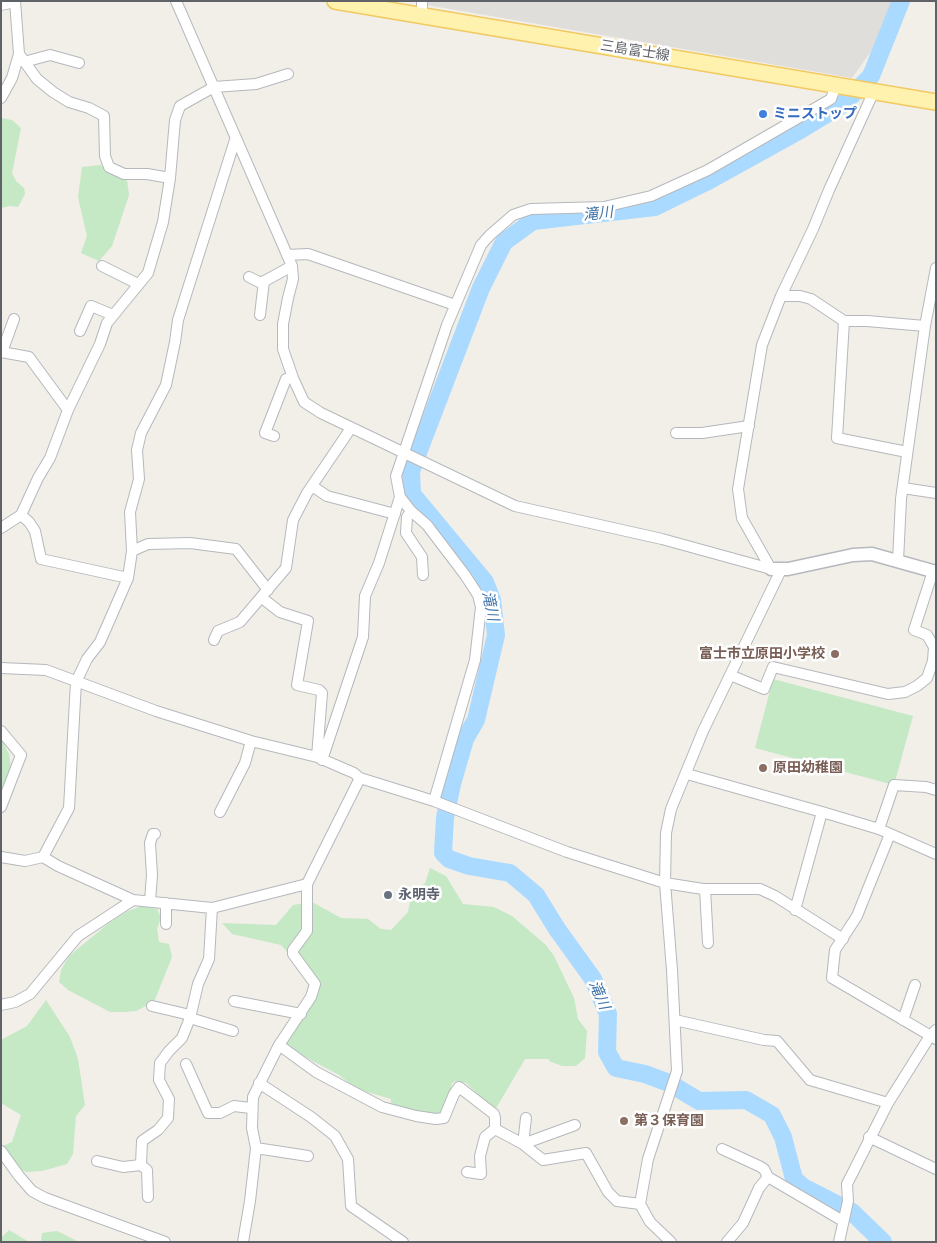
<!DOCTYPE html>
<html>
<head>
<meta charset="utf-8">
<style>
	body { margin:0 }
	#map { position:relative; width:937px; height:1243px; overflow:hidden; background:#f1efe8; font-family:Figtree,sans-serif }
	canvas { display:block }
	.frame { position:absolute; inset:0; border:2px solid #5f6368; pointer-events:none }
</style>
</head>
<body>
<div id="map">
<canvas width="937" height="1243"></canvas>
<div class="frame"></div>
</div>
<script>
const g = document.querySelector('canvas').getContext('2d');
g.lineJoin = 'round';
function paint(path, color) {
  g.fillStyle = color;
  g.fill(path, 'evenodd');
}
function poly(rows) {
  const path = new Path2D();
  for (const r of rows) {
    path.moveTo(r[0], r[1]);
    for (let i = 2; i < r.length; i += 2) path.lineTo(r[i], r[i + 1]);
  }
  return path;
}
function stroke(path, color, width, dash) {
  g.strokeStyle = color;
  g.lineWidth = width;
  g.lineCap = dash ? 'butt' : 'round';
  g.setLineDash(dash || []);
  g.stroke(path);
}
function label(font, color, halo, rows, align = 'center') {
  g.font = font + ' Figtree,"Noto Sans JP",sans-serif';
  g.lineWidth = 5;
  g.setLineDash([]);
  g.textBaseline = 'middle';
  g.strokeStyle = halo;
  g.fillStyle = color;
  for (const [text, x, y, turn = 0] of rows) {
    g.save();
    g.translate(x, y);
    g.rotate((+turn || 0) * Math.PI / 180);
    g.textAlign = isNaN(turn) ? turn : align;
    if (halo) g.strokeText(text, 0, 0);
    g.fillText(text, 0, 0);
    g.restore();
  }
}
paint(poly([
	[427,1,895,1,877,43,852,78,427,5]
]), '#e0deda');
paint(poly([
	[1,118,12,120,21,128,12,173,16,181,24,188,25,194,18,207,10,206,1,208],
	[100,165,127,180,129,195,112,246,99,261,81,253,87,236,78,197,82,167],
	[773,679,913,716,894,785,755,748],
	[1,739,9,754,11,769,1,799],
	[430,868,446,876,463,904,494,907,512,916,546,945,554,956,574,998,578,1019,587,1031,585,1058,576,1066,562,1066,549,1061,549,1059,525,1059,495,1110,466,1083,456,1081,452,1083,444,1118,416,1116,391,1103,391,1099,357,1089,339,1075,283,1045,306,1008,309,979,298,964,281,945,232,934,222,923,276,925,293,905,312,902,341,918,368,919,381,929,391,930,408,912,411,896,425,883],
	[142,906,157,909,161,917,157,929,159,942,169,944,172,957,154,1002,136,1011,125,1012,110,1012,68,990,59,982,61,970,69,956,109,923,128,911],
	[46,1000,70,1037,78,1059,85,1105,76,1116,73,1154,67,1164,42,1171,26,1172,6,1163,1,1147,12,1142,21,1115,1,1103,1,1040,27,1026],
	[9,1230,29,1242,1,1242,1,1238],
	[57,1231,79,1242,35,1242,41,1241,42,1233]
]), '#c5e8c5');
stroke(poly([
	[883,1242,852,1212,803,1187,794,1179,783,1137,772,1115,746,1100,699,1101,669,1083,645,1074,616,1068,607,1052,608,1014,593,979,557,929,536,895,510,873,469,866,449,859,443,853,445,818,452,784,465,739,476,720,496,635,492,600,485,582,412,494,411,471,481,288,504,242,533,221,655,207,706,182,800,130,843,104,871,76,901,1]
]), '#aadaff', 18);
const minor = poly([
	[176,1,292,266,293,279,288,298,283,324,283,349,293,378,304,402,321,413,515,506,662,539,771,569],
	[422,1,422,16],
	[1,5,15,2],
	[19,54,37,79,53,92,69,102,89,108,104,116,105,156,109,167,124,174,147,174,170,178],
	[24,62,50,55,79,63],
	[1,98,12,78,19,54,15,1],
	[287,255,308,254,455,305],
	[102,266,138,284],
	[249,277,261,283,292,266],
	[781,296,800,296,811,299,844,321,867,321,925,326],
	[260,315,264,281],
	[844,321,837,438,907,452],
	[80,331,91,306,113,315],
	[1,352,29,357,68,410],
	[2,352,14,319],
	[676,433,702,433,749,426],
	[274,436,265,433,286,379],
	[312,486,327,496,395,514],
	[903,488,936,493],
	[411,511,407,517,406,533,422,557,423,575],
	[21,515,29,522,35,531,41,559,128,578],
	[1,528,21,515,38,478,50,458,68,410,100,344,107,323,148,273,163,222,170,178,175,120,180,106,214,87,256,84,288,74],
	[132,551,148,544,190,543,236,549,268,590],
	[898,561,901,499,909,441,925,326,936,268],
	[771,569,742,518,738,489,762,345,781,296,813,229,829,190,874,91],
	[262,598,280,612,308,621,297,685,319,690,322,693,317,757],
	[214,640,218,631,240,622,286,568,293,520,307,493,351,428],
	[1,668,46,670,156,711,251,741,317,757,354,773,360,778,434,801,567,852,665,883,703,889,760,889,775,896,843,939],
	[730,675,764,689,773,667,888,694,905,692,917,686,927,678,933,661,934,647,927,635,914,630,933,571],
	[1,731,21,755,1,807],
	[322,760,363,637,365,596,379,563,400,497],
	[687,774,822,812,879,829,936,854],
	[434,801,475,660,481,607,478,595,465,575,427,525,411,511,400,497,396,476,447,325,481,245,490,235,513,215,531,209,604,207,651,196,708,170,831,99,836,85],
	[220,812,245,763,251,741],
	[879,829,894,785,926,787,936,790],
	[890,834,857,916,835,950,832,978,936,1039],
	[1,857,25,861,43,857,58,866,133,900,212,908,307,884],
	[43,857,69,808,76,682,87,659,100,642,128,578,132,551,130,512,139,479,137,450,141,433,166,385,175,342,178,320,235,140],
	[705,889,708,943],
	[150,901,152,875,150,843,153,834,155,834],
	[795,910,822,812],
	[166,924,166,903],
	[234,1001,301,1014],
	[1,1005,15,1002,30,994,78,936,133,900],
	[152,1006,190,1015],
	[190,1018,233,1031],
	[675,1020,764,1040,777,1041,810,1080,888,1103],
	[903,1020,915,985],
	[279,1045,316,1072,382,1107,416,1116,436,1119,444,1118,454,1094,459,1087,494,1114,495,1118,495,1129,523,1144,543,1160,586,1153,608,1192,617,1201,640,1204],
	[186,1064,208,1113,220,1113,234,1106,251,1108],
	[259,1083,311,1117,335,1136,348,1159,351,1206,403,1242],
	[526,1118,523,1144,575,1125],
	[869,1137,936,1169],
	[256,1148,308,1156],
	[722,1149,759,1166,764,1169,768,1177],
	[1,1151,19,1176,32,1191,45,1198,165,1242],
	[97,1161,123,1167,141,1165],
	[467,1172,481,1174,480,1156,485,1137,495,1129],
	[148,1197,147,1170,141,1165,142,1141,158,1130,168,1118,169,1099,159,1080,160,1063,169,1051,182,1038,190,1018,198,984,209,959,212,908],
	[243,1242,250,1201,256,1148,252,1128,253,1097,279,1045,311,997,315,984,293,954,293,950,307,931,307,884,360,778],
	[671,1242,650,1222,640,1204,648,1159,677,1071,672,970,665,883,666,833,671,809,703,731,781,570],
	[727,1242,743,1223,759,1188,768,1177,843,1221],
	[839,1242,848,1201,847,1184,888,1103,930,1036,936,1030]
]);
const tertiary = poly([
	[771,569,788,569,853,555,872,554,936,572]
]);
const primary = poly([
	[335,1,936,102]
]);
stroke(minor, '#b5b8bc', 12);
stroke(tertiary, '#b5b8bc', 15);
stroke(primary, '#f2c960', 18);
stroke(minor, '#fff', 10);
stroke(tertiary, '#fff', 12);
stroke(primary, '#fff2af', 15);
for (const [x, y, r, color] of [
	[763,114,5,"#3f7fe0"],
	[835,654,5,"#8d6e63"],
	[763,768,5,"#8d6e63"],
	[388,895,5,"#6b7280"],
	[624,1121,5,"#8d6e63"]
]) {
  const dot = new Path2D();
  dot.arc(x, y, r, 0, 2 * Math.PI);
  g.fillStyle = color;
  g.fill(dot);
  stroke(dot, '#fff', 2);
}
label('14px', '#5f6368', '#fff', [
	["三島富士線",635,51,9]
]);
label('bold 14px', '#366cbe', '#fff', [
	["ミニストップ",773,114]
], 'left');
label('bold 14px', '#785e54', '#fff', [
	["富士市立原田小学校",825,654,"right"],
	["原田幼稚園",773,768],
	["第３保育園",634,1121]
], 'left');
label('bold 14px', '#5b616d', '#fff', [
	["永明寺",398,895]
], 'left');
label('italic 15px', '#4174aa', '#fff', [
	["滝川",598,214,-6],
	["滝川",490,606,78],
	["滝川",599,995,67]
]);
</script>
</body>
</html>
